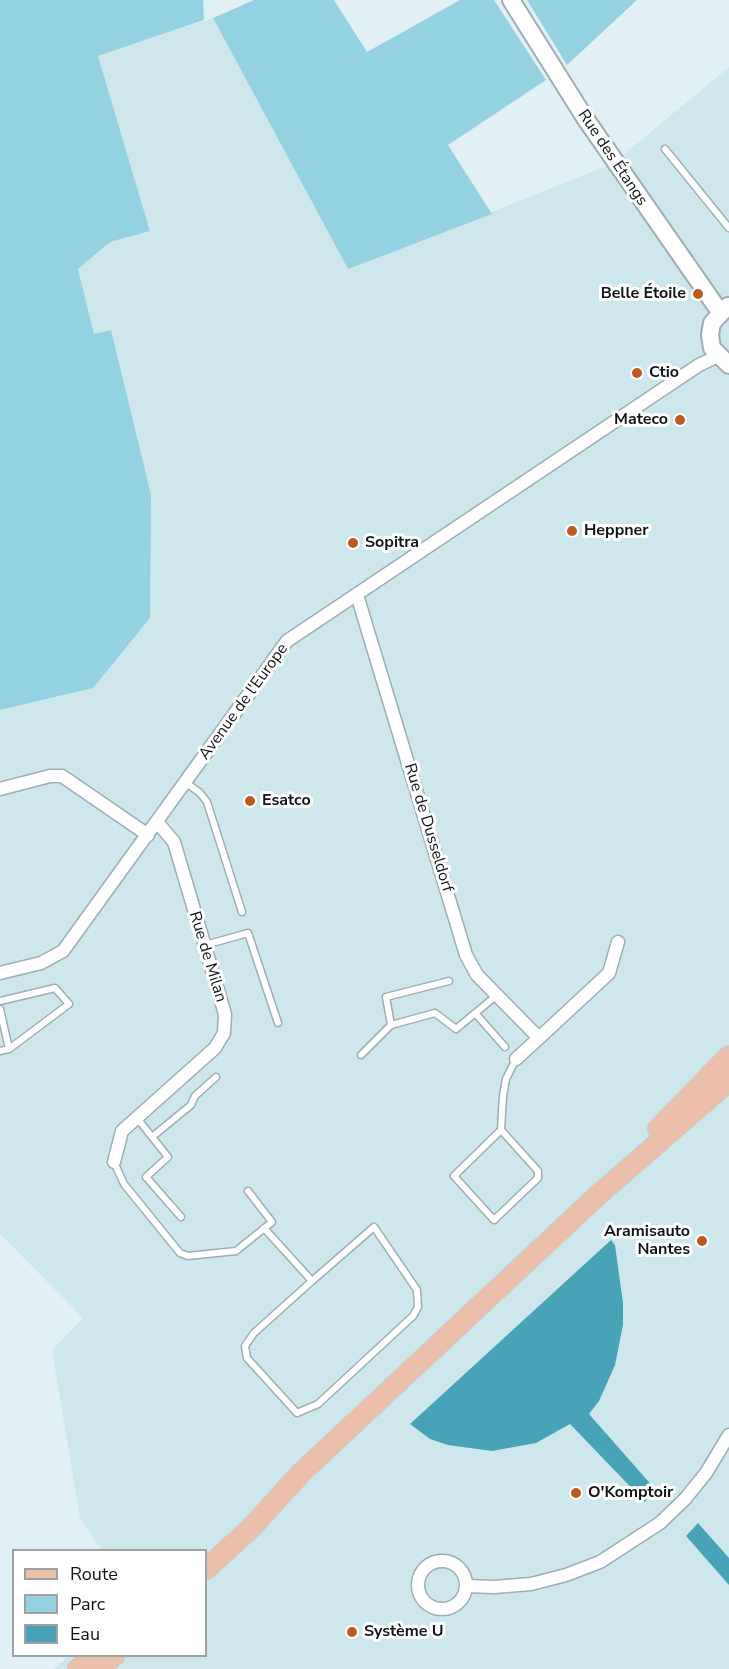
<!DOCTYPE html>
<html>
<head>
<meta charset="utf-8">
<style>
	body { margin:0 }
	#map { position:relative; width:729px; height:1669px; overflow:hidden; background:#e1f0f4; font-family:"Nunito Sans",sans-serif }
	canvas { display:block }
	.legend { position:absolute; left:12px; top:1549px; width:195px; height:108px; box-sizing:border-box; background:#fff; border:2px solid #9fa1a2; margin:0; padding:8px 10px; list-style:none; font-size:18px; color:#0f1416 }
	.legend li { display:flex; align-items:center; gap:12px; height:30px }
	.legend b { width:30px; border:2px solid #9fa1a2 }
</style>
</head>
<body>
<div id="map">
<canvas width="729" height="1669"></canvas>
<ul class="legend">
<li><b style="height:8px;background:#ebbfa9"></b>Route</li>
<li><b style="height:16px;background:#94d2e2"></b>Parc</li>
<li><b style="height:16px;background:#48a3b8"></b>Eau</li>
</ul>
</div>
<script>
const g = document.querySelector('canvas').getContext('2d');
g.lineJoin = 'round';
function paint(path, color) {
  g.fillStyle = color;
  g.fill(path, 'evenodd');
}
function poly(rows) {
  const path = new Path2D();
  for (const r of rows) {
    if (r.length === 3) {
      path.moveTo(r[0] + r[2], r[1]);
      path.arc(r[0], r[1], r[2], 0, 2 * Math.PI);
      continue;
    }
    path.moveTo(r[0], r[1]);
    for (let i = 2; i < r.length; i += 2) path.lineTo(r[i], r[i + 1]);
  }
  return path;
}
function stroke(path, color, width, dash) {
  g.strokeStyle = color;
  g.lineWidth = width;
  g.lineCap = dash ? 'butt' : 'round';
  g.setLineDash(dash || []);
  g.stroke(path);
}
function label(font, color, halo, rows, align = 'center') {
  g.font = font + ' "Nunito Sans",sans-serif';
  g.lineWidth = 6;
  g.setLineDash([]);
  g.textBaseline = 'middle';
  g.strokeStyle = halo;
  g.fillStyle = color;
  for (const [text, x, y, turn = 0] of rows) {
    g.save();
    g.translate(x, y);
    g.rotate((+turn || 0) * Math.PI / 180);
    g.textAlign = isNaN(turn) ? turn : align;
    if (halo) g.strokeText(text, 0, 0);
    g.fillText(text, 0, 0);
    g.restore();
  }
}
paint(poly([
	[213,18,348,269,612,164,729,67,729,1669,54,1669,69,1656,206,1656,206,1550,102,1550,80,1519,52,1350,83,1318,0,1234,0,710,93,688,111,330,94,335,78,269,110,242,150,230,97,56]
]), '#cee7ed');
paint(poly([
	[0,0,203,0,204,20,98,56,150,231,110,242,78,269,94,334,111,330,151,495,150,618,93,688,0,710],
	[254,0,334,0,367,52,460,0,494,0,546,80,448,145,492,214,348,269,213,18],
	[527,0,637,0,567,65]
]), '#94d2e2');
paint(poly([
	[611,1240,615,1245,623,1303,623,1325,615,1365,599,1401,589,1414,655,1489,645,1502,570,1424,536,1443,492,1451,448,1445,430,1439,410,1424],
	[698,1523,729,1558,729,1585,686,1536]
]), '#48a3b8');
const service = poly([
	[665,149,729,228],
	[185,782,200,793,207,802,242,912],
	[205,945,248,933,278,1023],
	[0,1001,55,988,69,1004,9,1049,0,1051],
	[0,1009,9,1049],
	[475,1013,505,1047],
	[391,1025,386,997,449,981],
	[361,1055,391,1025,435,1013,456,1029,497,995],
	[137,1118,168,1157,146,1177,181,1217],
	[501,1130,538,1171,538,1178,494,1220,454,1176,501,1130,503,1096,506,1079,516,1059],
	[152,1137,191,1105,195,1096,216,1077],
	[114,1162,124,1184,180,1253,188,1256,236,1251,272,1222,248,1191],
	[264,1228,312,1281,254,1333,245,1346,247,1358,297,1413,318,1404,413,1316,418,1307,417,1290,374,1227,312,1281]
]);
const minor = poly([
	[357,595,466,955,477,975,539,1038,609,973,618,942],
	[0,789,50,776,62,776,148,835],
	[0,973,41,963,63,951,287,641,699,365,718,356],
	[516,1059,539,1038],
	[114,1162,122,1131,215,1048,224,1033,225,1014,174,842,157,822],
	[442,1585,24],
	[466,1586,494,1587,531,1584,566,1575,600,1562,660,1523,685,1499,706,1473,729,1435]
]);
const secondary = poly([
	[511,0,585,118,720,312],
	[728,306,712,323,710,335,712,348,729,365]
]);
const primary = poly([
	[658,1129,729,1056],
	[206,1569,251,1528,301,1473,597,1196,729,1081],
	[78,1669,93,1656],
	[100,1669,114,1656]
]);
stroke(service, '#9faeb2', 9);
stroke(minor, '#9faeb2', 15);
stroke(secondary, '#9faeb2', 20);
stroke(primary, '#cacbcc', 22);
stroke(service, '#fff', 6);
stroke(minor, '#fff', 12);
stroke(secondary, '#fff', 16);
stroke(primary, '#ebbfa9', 20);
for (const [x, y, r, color] of [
	[698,294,6,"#bd5a1f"],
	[637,373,6,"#bd5a1f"],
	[680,420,6,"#bd5a1f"],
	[572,531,6,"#bd5a1f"],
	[353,543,6,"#bd5a1f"],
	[250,801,6,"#bd5a1f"],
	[702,1241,6,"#bd5a1f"],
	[576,1493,6,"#bd5a1f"],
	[352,1632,6,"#bd5a1f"]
]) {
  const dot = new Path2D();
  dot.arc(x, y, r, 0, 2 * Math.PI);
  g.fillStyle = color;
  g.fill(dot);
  stroke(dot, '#fff', 2);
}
label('16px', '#0f1416', '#fff', [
	["Rue des Étangs",612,158,56],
	["Avenue de l'Europe",244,702,-54],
	["Rue de Dusseldorf",428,828,73],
	["Rue de Milan",207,957,73]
]);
label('bold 16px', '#0f1416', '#fff', [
	["Belle Étoile",686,294,"right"],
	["Ctio",649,373],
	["Mateco",668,420,"right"],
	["Heppner",584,531],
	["Sopitra",365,543],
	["Esatco",262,801],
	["Aramisauto",690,1232,"right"],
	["Nantes",690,1250,"right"],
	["O'Komptoir",588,1493],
	["Système U",364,1632]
], 'left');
</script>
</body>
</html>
